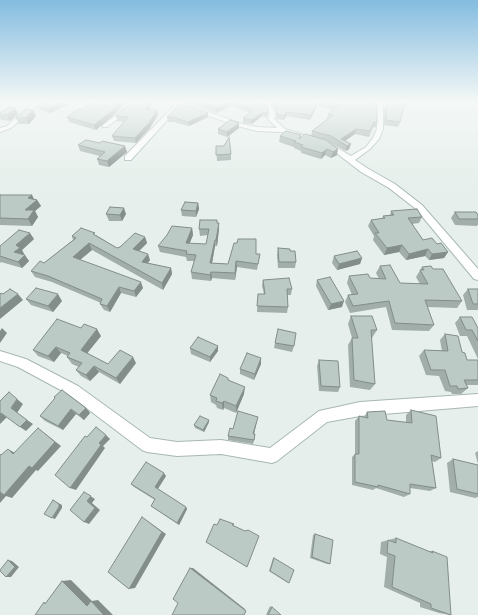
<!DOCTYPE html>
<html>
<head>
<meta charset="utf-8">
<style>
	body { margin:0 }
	canvas { display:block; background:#e6efeb }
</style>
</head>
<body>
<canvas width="478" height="615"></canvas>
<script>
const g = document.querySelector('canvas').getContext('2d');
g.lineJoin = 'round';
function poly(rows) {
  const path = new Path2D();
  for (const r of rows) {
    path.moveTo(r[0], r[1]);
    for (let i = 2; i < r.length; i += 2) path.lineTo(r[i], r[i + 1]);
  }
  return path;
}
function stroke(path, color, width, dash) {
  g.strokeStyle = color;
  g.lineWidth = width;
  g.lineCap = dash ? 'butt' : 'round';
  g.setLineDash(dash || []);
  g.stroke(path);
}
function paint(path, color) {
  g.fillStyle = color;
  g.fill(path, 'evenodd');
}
const minor = poly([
	[35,101,43,101,11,128,0,132,0,128,7,126,35,101],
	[129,101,136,101,119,118,107,127,103,127,103,125,115,116,129,101],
	[157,101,185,101,183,103,242,124,257,127,277,128,268,119,270,113,265,108,264,101,270,101,271,108,276,113,274,119,285,129,329,143,351,156,366,147,373,138,377,129,377,101,383,101,383,129,379,139,370,149,355,160,367,168,395,184,422,205,478,269,478,280,474,279,416,209,389,188,361,172,339,155,325,145,282,132,257,131,238,126,180,106,131,160,125,160,125,156,175,105,157,101],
	[0,351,26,359,78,386,150,438,177,442,221,440,270,448,319,411,360,402,478,394,478,406,360,416,327,422,277,461,272,463,221,454,177,456,147,452,142,450,68,394,18,367,0,361,0,351]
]);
stroke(minor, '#a8b8b2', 2);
paint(minor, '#fff');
paint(poly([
	[91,101,126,101,114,115,96,130,69,122,67,117,82,110],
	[132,101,154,101,149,109,158,115,150,128,136,143,114,141,112,136,124,122,117,121,116,116],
	[186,101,263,101,268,113,267,118,262,116,252,124,243,123,243,118,250,113,231,106,216,113,186,102],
	[271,101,318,101,317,106,310,120,286,116,284,120,276,119,277,111,272,107],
	[320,101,364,101,377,123,375,128,373,127,369,137,355,134,345,141,349,149,346,151,329,142,326,140,337,155,331,158,325,155,321,159,301,153,301,151,294,148,294,147,279,142,280,136,301,135,300,138,311,136,312,131,328,119,327,119,328,114,334,110,319,106],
	[386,104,400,122,398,127,384,125,384,110],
	[67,105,50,113,40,110,38,106],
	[15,108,18,114,10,121,1,120,0,118,0,113],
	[33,110,36,116,29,124,19,124,16,118],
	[167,117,208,117,189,126,174,122,168,122],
	[239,128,227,137,218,134,218,129],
	[78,145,127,152,109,167,99,165,97,159,100,156,80,151],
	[216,146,231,154,231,160,217,161],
	[0,194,1,195,32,195,34,199,37,200,41,206,35,211,38,217,32,226,0,225],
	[198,203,199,209,196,217,182,216,181,210],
	[391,211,422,217,419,223,412,224,423,240,437,244,448,252,444,258,429,260,425,256,406,260,399,252,384,255,373,240,374,236,368,226,371,220,382,219,383,216,390,215],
	[455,212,478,215,478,225,477,225,477,226,455,225,451,218],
	[106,214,126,214,122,221,109,221],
	[217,223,219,223,219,229,217,246,215,246,212,263,228,264,256,254,259,260,257,270,237,267,235,280,212,278,211,281,192,279,191,272,194,261,187,261,186,257,160,252,158,246,192,228,193,235,189,244,206,244,208,235,200,236,199,229],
	[96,235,117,248,145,237,147,243,139,251,150,260,148,263,171,268,172,274,163,290,92,250,80,260,143,288,136,297,121,293,110,312,104,310,100,304,101,303,52,282,35,277,31,271,44,263,73,240,72,236],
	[34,239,22,250,24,254,23,255,29,261,22,268,1,262,0,263,0,246],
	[278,248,290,251,296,262,295,268,278,268,277,255],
	[334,256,362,258,360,264,337,270,332,263],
	[380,266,400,283,420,284,416,277,422,267,433,269,462,301,457,308,427,307,434,325,429,331,392,330,386,307,350,313,345,302,348,295,352,295,347,283,349,276,370,278,379,279,376,273],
	[263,280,292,289,291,295,287,295,288,307,287,313,257,312,258,294,264,294,262,286],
	[317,280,342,307,328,310,316,286],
	[468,289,478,289,478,310,467,310,463,295],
	[26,299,62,301,53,312,31,305],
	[351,316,377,330,372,338,371,338,375,384,370,390,350,387,348,345,352,338,348,324],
	[460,317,478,328,478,359,467,336,460,336,455,323],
	[278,329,294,346,292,352,274,348],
	[445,334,467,360,478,360,478,385,466,385,468,388,461,394,452,394,451,392,445,391,439,376,426,375,419,356,424,350,442,351,440,340],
	[101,336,87,353,108,364,136,363,120,384,99,372,90,381,81,376,76,370,79,367,72,364,67,357,68,356,61,353,54,362,38,356,33,350],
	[190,348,218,351,210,362,191,354],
	[261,358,261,364,254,380,240,374,240,369],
	[319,360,340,387,338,392,319,391,317,366],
	[228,378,228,380,244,394,236,413,224,408,223,410,217,408,216,405,211,402,210,395],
	[86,408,90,413,84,420,76,414,63,430,45,421,40,416],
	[411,410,441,458,435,462,432,461,436,488,430,491,410,488,410,494,404,497,376,488,373,490,352,485,352,457,355,454,355,421,359,416,364,417,367,412,387,420,406,423,406,415],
	[209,420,209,422,204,432,195,428,194,425],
	[257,421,254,434,255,438,253,444,228,440,228,436,233,429],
	[478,451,478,464,475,453],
	[453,459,478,465,478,497,475,498,450,492,447,463],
	[166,476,158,489,186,507,187,509,179,525,151,506,155,500,134,487,131,484],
	[234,526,247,567,208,543,206,542],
	[315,534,330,564,327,564,310,558,313,535],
	[396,538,428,551,432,551,451,615,439,613,420,607,420,603,384,587,387,557,380,554,381,542],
	[273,558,274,558,289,583,288,583,269,571],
	[270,606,281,615,266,615]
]), '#a1aea9');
paint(poly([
	[63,101,65,101,67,105,50,113,48,109],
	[121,101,126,101,114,115,96,130,94,125],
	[150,101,154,101,146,114,145,109],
	[231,101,231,106,216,113,216,108],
	[318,101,317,106,310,120,311,115],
	[15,108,18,114,10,121,7,115],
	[33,110,36,116,29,124,26,118],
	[157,110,158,115,150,128,136,143,135,138],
	[263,112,262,116,252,124,252,120],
	[286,112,286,116,284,120,284,116],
	[208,113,208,117,189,126,188,122],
	[239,123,239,128,227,137,227,132],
	[356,129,355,134,342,143,341,139],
	[351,144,349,149,346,151,347,146],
	[125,146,127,152,109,167,107,161],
	[327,149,325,155,321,159,322,153],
	[338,149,337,155,331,158,333,152],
	[32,195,35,202,28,198],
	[37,200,41,206,35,211,38,217,32,226,28,219,25,210],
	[198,203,199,209,196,217,196,211],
	[124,208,126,214,122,221,120,215],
	[219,223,219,229,217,246,216,240],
	[192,228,193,235,187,250,186,243],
	[30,233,34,239,22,250,24,254,18,258,14,252,16,245],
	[145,237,147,243,135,255,133,249],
	[215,240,215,246,211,269,210,263],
	[89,243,92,250,76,263,73,257],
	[402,245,399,252,384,255,387,248],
	[428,249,425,256,406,260,409,254],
	[448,252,444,258,429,260,432,254],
	[148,254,150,260,144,268,142,262],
	[25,255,29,261,22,268,18,262],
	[362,258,360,264,337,270,339,264],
	[236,261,237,267,235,280,235,273],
	[171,268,172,274,163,290,162,283],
	[211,272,212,278,211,281,210,275],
	[141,282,143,288,136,297,134,291],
	[119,287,121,293,110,312,107,306],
	[18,294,23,300,0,319,0,308],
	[58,294,62,301,53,312,48,306],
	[344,301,342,307,328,310,331,304],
	[2,328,7,333,0,343,0,331],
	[97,329,101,336,85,356,81,350],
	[218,346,218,351,210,362,210,357],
	[56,347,61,353,54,362,48,356],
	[133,357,136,363,120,384,116,378],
	[261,358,261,364,254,380,255,374],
	[94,366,99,372,90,381,86,375],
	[245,387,244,394,236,413,236,406],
	[17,399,23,404,17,413,33,424,26,431,20,427,11,408],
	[224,401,224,408,223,410,222,403],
	[86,408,90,413,84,420,79,415],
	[71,409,76,414,63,430,58,426],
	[1,413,7,417,0,424,0,414],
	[258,417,257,421,253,438,253,434],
	[209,420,209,422,204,432,203,430],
	[38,428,61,446,38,471,36,470,12,498,6,496,0,503,0,491],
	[106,435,110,439,103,446,105,448,76,490,70,488,99,443],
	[8,449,15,453,13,454],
	[164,473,166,476,157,490,155,487],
	[84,492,95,499,92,503,100,510,89,524,84,522,87,501],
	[53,500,62,505,62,508,55,519,52,518],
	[186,507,187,509,179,525,177,523],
	[142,517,166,534,135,588,129,589],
	[8,560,12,561,19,567,11,577,6,577],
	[190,568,193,568,245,609,246,611],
	[71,580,92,601,98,600,113,615,104,615,87,606,62,581]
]), '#838d89');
const building = poly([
	[47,101,63,101,48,109,38,106,47,101],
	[91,101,121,101,113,110,94,125,67,117,79,109,82,110,87,104,91,101],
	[132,101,150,101,145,109,157,110,149,123,135,138,112,136,128,117,116,116,132,101],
	[196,101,231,101,216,108,196,101],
	[231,101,263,101,264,103,269,109,267,113,263,112,252,120,243,118,253,110,251,110,252,109,231,101],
	[273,101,318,101,311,115,286,112,284,116,276,114,277,107,273,103,273,101],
	[364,101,377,104,377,123,374,122,370,131,356,129,341,139,351,144,347,146,331,136,312,131,333,115,328,114,339,105,320,101,364,101],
	[388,101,396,101,405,103,400,122,386,120,386,104,388,101],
	[180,103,208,113,188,122,173,117,167,117,180,103],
	[9,107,15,108,7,115,0,114,0,113,9,107],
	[26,109,33,110,26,118,16,118,26,109],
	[230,120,239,123,227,132,218,129,230,120],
	[286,131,301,135,299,139,305,134,326,140,338,149,333,152,327,149,322,153,301,147,303,145,294,142,296,141,280,136,286,131],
	[229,137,231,154,216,155,216,146,224,146,229,137],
	[86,140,100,143,102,141,125,146,107,161,97,159,105,152,78,145,86,140],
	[0,195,32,195,28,198,37,200,25,210,34,210,28,219,0,218,0,195],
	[185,202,198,203,196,211,181,210,185,202],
	[110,207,124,208,120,215,106,214,110,207],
	[417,209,422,217,408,218,423,240,432,238,437,244,441,243,448,252,432,254,428,249,409,254,402,245,387,248,375,233,379,233,371,220,385,218,383,216,394,215,391,211,417,209],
	[455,212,476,212,478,215,478,219,459,219,455,212],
	[200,220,217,220,217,223,219,223,216,240,215,240,210,263,228,264,234,243,237,243,238,239,256,239,256,254,260,254,258,264,236,261,235,273,211,272,210,275,191,272,196,255,186,254,187,251,158,246,167,235,172,226,192,228,186,243,206,244,209,229,199,229,200,220],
	[81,228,95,233,93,234,117,248,120,247,135,233,145,237,133,249,148,254,142,262,171,268,162,283,89,243,73,257,141,282,134,291,119,287,107,306,100,304,102,299,48,276,31,271,40,261,44,263,76,238,72,236,81,228],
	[19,230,30,233,16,245,20,248,14,252,25,255,18,262,0,256,0,246,19,230],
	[278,248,290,249,290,251,295,251,296,262,279,262,278,248],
	[357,251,362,258,339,264,334,256,357,251],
	[390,265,400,283,428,284,420,270,424,270,422,267,431,266,433,269,443,269,462,301,425,300,434,325,395,323,389,301,353,306,348,295,358,294,349,276,368,274,370,278,386,279,380,266,390,265],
	[330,277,344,301,331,304,317,280,330,277],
	[289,278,292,289,287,289,288,307,257,306,258,294,265,294,263,280,289,278],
	[36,288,58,294,48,306,26,299,36,288],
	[10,289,18,294,0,308,0,294,1,293,3,294,10,289],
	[468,289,478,289,478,304,473,304,468,289],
	[351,316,372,316,377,330,371,330,375,384,354,380,352,338,358,338,351,316],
	[460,317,472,317,478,328,478,341,472,330,466,330,460,317],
	[57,319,81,328,84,324,97,329,81,350,108,364,120,350,133,357,116,378,94,366,86,375,76,370,82,363,67,357,70,353,56,347,48,356,33,350,57,319],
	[278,329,296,333,294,346,275,343,278,329],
	[445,334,458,336,462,352,465,353,467,360,478,360,478,380,464,380,468,388,458,389,457,386,450,386,445,370,431,370,424,350,448,351,445,334],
	[198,337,218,346,210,357,190,348,198,337],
	[247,353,261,358,255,374,240,369,247,353],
	[319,360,338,361,340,387,321,386,319,360],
	[220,374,228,378,228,380,245,387,236,406,224,401,222,403,216,401,217,398,210,395,220,374],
	[62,390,86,408,79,415,71,409,58,426,40,416,55,398,54,397,62,390],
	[9,392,17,399,11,408,27,420,20,427,1,413,0,414,0,401,9,392],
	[411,410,436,416,441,458,431,455,436,488,410,484,410,494,378,485,378,487,355,482,355,454,359,454,359,416,368,418,367,412,385,411,387,420,412,423,411,410],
	[238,411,258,417,253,434,255,434,254,440,228,436,230,428,233,429,238,411],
	[200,416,209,420,203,430,194,425,200,416],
	[96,427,106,435,99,443,101,445,70,488,55,475,85,436,87,437,96,427],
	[38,428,55,442,32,468,29,466,4,495,0,492,0,454,1,455,8,449,13,454,38,428],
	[453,459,478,465,478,494,457,489,453,459],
	[146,462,164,473,155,487,186,507,177,523,151,506,155,499,131,484,146,462],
	[84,492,91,496,87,501,95,508,84,522,70,510,84,492],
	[53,500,59,504,59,507,52,518,44,514,53,500],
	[142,517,162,532,129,589,108,572,142,517],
	[220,519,234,524,232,525,245,531,248,530,259,536,247,567,206,542,214,524,217,525,220,519],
	[315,534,333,540,330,564,312,557,315,534],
	[396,538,433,553,432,551,447,557,451,615,431,608,431,604,392,587,395,556,387,553,388,540,396,543,396,538],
	[274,558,294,570,289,583,270,571,274,558],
	[8,560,15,567,6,577,0,571,0,570,8,560],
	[190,568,246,611,244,615,172,615,178,603,173,599,190,568],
	[62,581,87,606,91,601,104,615,35,615,44,602,45,604,62,581],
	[272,607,281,615,268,615,272,607]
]);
paint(building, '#bbcac4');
stroke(building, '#838d89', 1);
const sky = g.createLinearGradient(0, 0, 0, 188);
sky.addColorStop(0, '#84bce0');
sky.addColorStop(0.54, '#f4f8f6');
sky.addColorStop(1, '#f4f8f600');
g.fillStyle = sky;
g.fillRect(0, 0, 478, 188);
</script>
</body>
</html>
